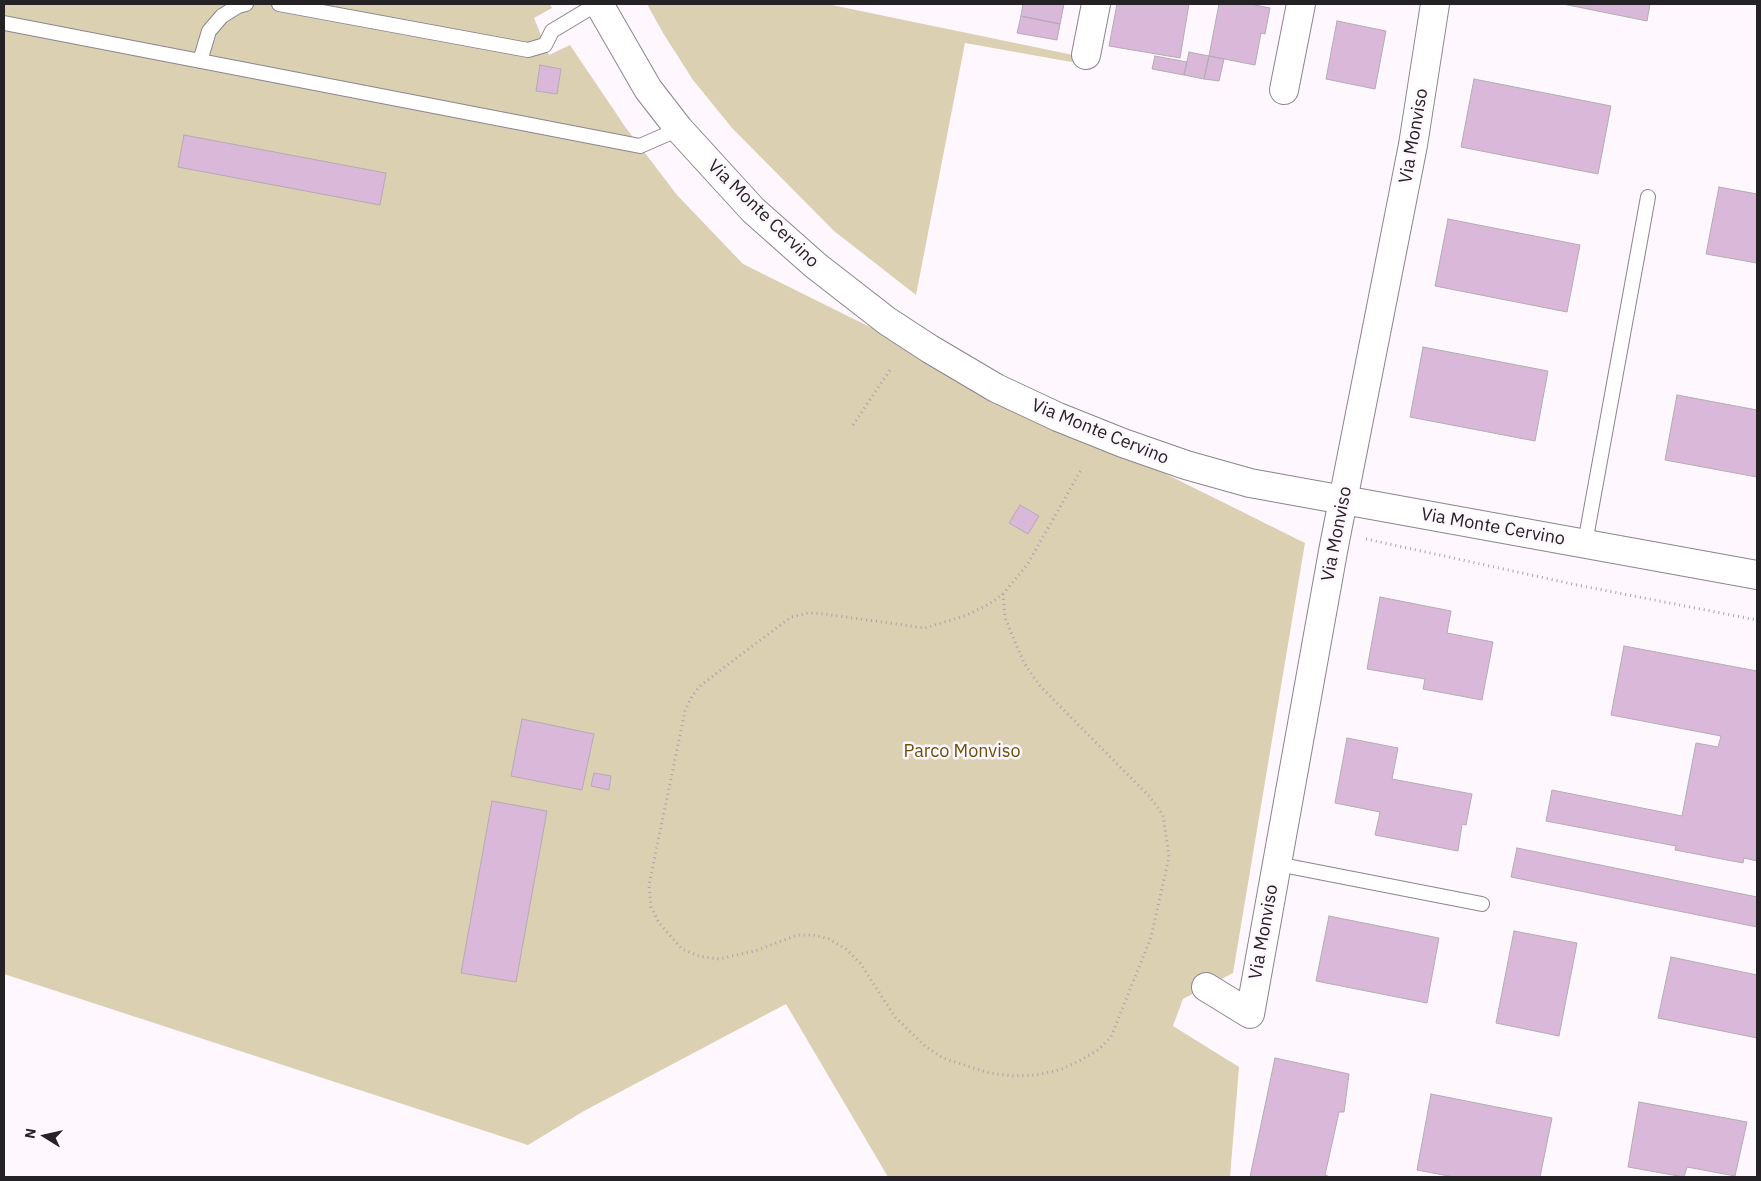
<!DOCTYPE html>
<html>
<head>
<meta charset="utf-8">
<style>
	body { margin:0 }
	#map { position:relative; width:1761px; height:1181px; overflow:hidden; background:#fff7fe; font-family:"IBM Plex Sans",sans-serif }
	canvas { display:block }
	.frame { position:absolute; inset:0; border:5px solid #252225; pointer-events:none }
	.north { position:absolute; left:20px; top:1111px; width:50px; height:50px; -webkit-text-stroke:4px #fff7fe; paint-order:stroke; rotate:280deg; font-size:14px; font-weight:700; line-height:20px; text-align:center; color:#252225 }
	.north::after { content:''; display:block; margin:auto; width:18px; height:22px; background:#252225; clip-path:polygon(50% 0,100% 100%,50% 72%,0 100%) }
</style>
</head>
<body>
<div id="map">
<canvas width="1761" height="1181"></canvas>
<div class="frame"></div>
<div class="north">N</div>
</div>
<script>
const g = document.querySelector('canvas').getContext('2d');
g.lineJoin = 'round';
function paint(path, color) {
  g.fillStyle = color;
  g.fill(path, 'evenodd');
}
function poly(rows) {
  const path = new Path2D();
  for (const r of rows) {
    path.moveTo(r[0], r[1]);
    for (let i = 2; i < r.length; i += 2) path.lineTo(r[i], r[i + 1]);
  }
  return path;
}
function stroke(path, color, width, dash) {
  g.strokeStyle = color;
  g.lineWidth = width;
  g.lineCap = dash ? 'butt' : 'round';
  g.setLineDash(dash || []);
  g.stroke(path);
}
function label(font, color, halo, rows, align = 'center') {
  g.font = font + ' "IBM Plex Sans",sans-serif';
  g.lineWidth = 5;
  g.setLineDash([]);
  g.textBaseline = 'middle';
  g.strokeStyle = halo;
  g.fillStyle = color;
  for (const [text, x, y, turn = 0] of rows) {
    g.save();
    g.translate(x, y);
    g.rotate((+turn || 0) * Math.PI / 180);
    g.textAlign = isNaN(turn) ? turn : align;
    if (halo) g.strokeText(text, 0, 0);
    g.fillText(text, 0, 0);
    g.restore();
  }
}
paint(poly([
	[4,4,550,4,552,8,534,18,549,55,570,45,626,128,677,195,743,264,1305,543,1233,973,1183,999,1173,1026,1239,1067,1230,1177,888,1177,786,1004,584,1111,528,1145,4,974],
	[647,4,827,4,1078,56,1077,63,965,43,916,295,834,231,732,128,693,80,663,33]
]), '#dcd0b3');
const building = poly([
	[1023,4,1064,4,1060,24,1021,16,1023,4],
	[1117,4,1189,4,1180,58,1109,46,1117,4],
	[1219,4,1250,4,1270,8,1265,34,1261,33,1255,65,1209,56,1219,4],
	[1563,4,1650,4,1647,21,1563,4],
	[1021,16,1060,24,1057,40,1017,33,1021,16],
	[1337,21,1386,31,1375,89,1326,79,1337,21],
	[1189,52,1209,56,1204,79,1184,75,1189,52],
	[1155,56,1187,62,1184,75,1152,69,1155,56],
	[1209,56,1224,59,1219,81,1204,79,1209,56],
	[540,65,561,69,557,94,536,91,540,65],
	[1474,79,1611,106,1598,174,1461,147,1474,79],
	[184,135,386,173,380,205,178,167,184,135],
	[1719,187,1757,194,1757,263,1706,254,1719,187],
	[1448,219,1580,245,1567,312,1435,286,1448,219],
	[1423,347,1548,371,1535,441,1410,417,1423,347],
	[1677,395,1757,410,1757,477,1665,460,1677,395],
	[1020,505,1039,516,1028,534,1009,523,1020,505],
	[1380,597,1451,611,1447,633,1493,642,1482,700,1423,689,1425,679,1367,669,1380,597],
	[1624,646,1757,671,1757,861,1744,858,1743,863,1675,850,1676,846,1546,821,1552,790,1682,816,1696,743,1718,747,1721,736,1611,715,1624,646],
	[522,719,594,734,582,790,511,776,522,719],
	[1347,738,1398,748,1392,779,1472,794,1466,825,1462,824,1458,851,1375,835,1380,812,1335,803,1347,738],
	[594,773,611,776,609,790,591,786,594,773],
	[492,801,547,811,516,982,461,973,492,801],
	[1517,848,1757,897,1757,927,1511,877,1517,848],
	[1329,916,1439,938,1427,1003,1316,981,1329,916],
	[1514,931,1577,943,1559,1036,1496,1023,1514,931],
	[1671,957,1757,975,1757,1038,1658,1018,1671,957],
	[1275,1058,1349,1074,1344,1112,1339,1112,1325,1175,1330,1177,1250,1177,1275,1058],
	[1431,1094,1552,1118,1540,1177,1454,1177,1417,1170,1431,1094],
	[1639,1102,1747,1122,1735,1176,1687,1167,1684,1177,1628,1167,1639,1102]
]);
paint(building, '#dab8da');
stroke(building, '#b3acb3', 1);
const lane = poly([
	[279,4,528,50,545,45,552,31,597,4],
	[4,23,640,146,679,129],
	[200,61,209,31,222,16,238,6,246,4],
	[1585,543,1648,197],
	[1277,864,1482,904]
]);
const street = poly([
	[599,4,648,89,679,129,753,210,815,265,887,321,930,349,996,388,1058,417,1123,443,1186,465,1250,483,1757,575],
	[1086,55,1096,4],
	[1284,90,1301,4],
	[1206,987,1250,1014,1334,546,1413,145,1435,4]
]);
stroke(lane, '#8c858c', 16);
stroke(street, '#8c858c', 30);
stroke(poly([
	[853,425,890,370],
	[1366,539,1577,585,1757,620],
	[1003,594,1005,618,1024,663,1040,686,1149,796,1163,815,1169,857,1151,937,1111,1037,1098,1050,1081,1060,1062,1069,1037,1075,1014,1076,989,1073,943,1058,925,1046,895,1017,860,963,846,949,829,939,813,935,797,935,758,950,719,959,699,956,682,949,659,923,651,907,649,885,685,711,692,696,701,685,791,617,808,613,824,614,925,628,967,615,989,604,1003,594,1027,565,1081,470]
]), '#a9a3a8', 3, [1, 4]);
stroke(lane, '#fff', 14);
stroke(street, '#fff', 28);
label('18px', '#252225', '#fff7fe', [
	["Via Monviso",1414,136,-80],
	["Via Monte Cervino",763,214,44],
	["Via Monte Cervino",1100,432,22],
	["Via Monte Cervino",1493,527,10],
	["Via Monviso",1337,534,-79],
	["Via Monviso",1264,932,-80]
]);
label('18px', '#6a5106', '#fff7fe', [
	["Parco Monviso",962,752]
]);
</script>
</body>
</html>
